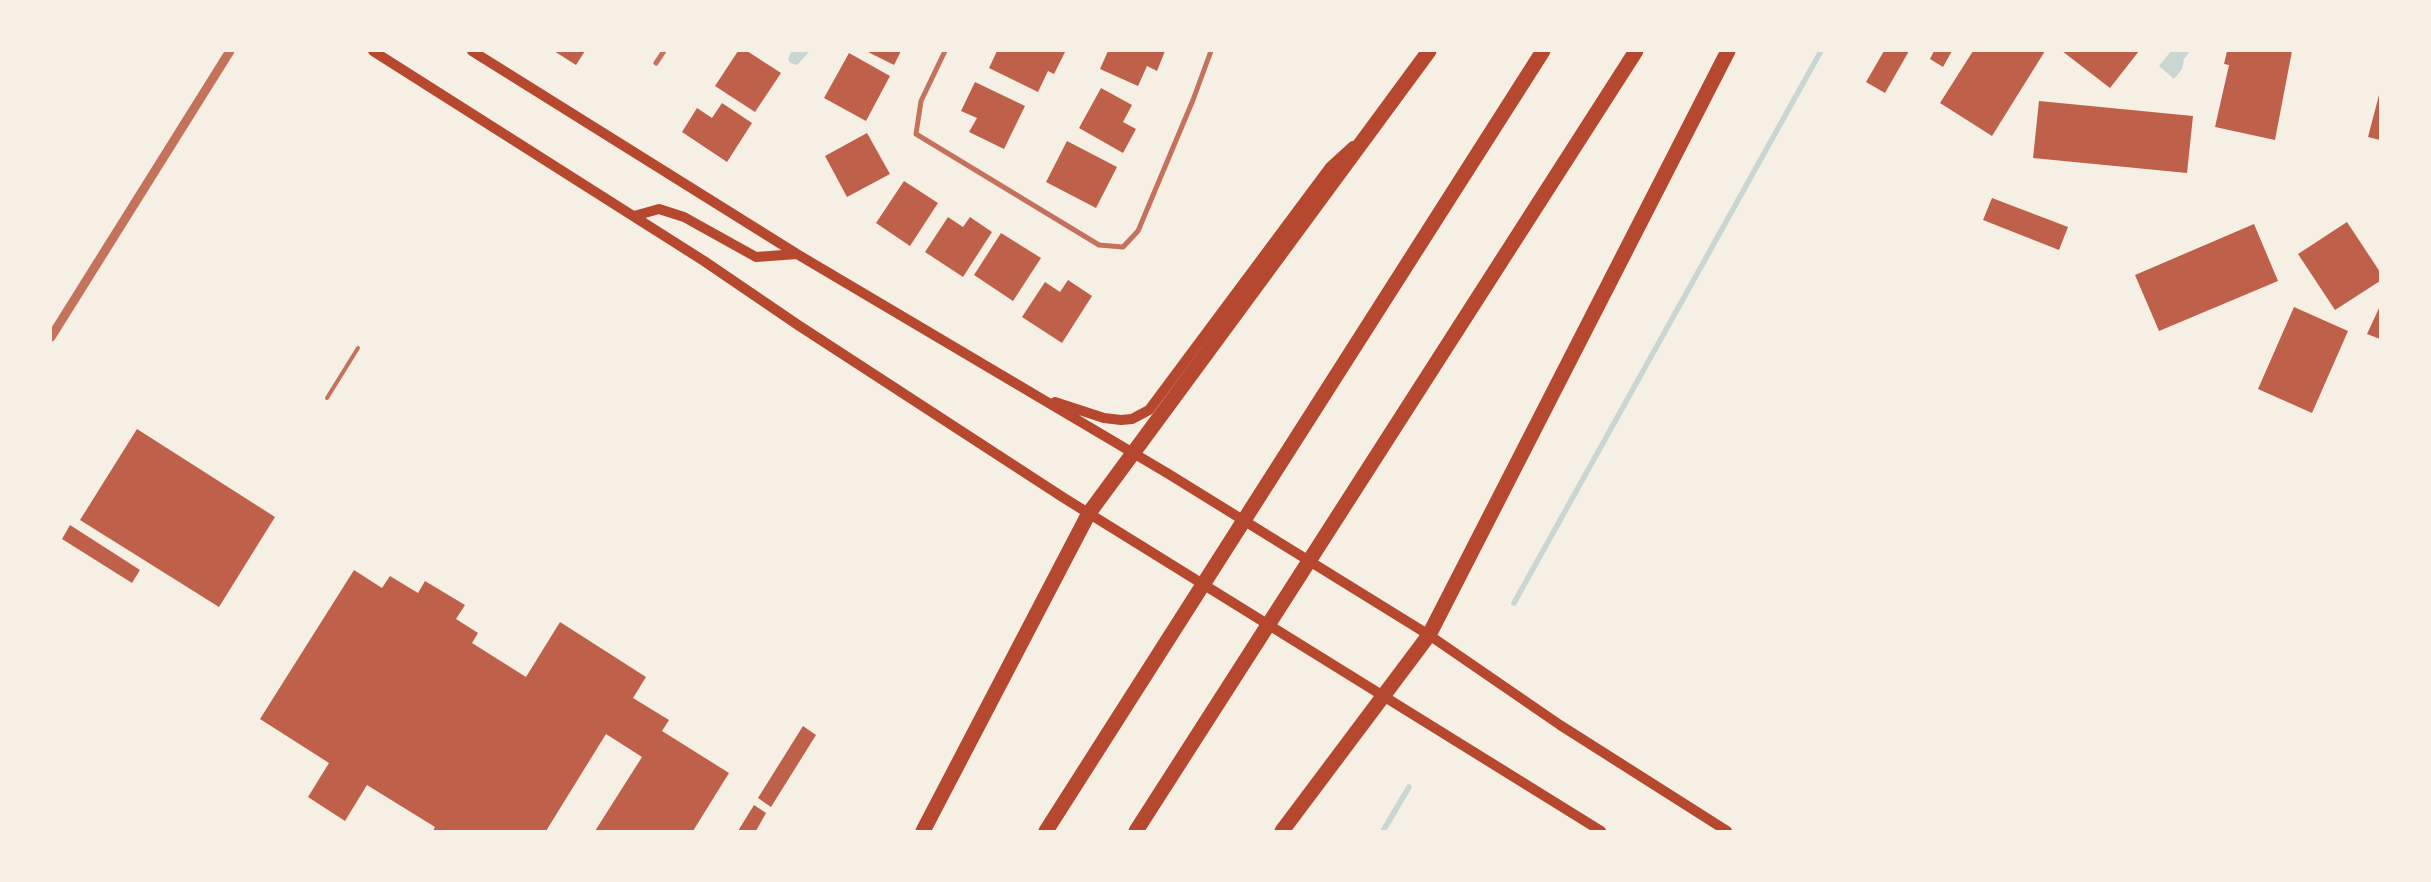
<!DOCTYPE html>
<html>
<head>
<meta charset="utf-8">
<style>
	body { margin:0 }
	#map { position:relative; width:2431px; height:882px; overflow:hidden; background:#f6efe4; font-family:"Sofia Sans Condensed",sans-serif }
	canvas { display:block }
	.frame { position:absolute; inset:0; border:52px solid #f6efe4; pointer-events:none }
</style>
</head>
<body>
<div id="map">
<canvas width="2431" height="882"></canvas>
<div class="frame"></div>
</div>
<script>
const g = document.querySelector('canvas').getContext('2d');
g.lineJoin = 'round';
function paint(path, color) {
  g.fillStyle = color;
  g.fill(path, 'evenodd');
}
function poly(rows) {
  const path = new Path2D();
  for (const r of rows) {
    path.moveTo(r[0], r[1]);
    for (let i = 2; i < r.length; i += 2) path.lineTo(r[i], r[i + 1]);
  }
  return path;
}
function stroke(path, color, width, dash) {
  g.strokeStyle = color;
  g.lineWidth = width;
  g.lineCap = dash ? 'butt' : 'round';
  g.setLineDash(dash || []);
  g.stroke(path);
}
paint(poly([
	[810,51,797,65,790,63,788,59,791,52],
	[2171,51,2190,51,2184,59,2182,69,2174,79,2159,66]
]), '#c9d6d2');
stroke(poly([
	[1514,603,1821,51],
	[1383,831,1409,787]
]), '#c9d6d2', 5.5);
paint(poly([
	[554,51,585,51,576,65],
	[738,51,747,51,781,73,755,112,715,86],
	[866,51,901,51,894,65],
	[997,51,1063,51,1065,52,1054,74,1048,71,1038,92,989,68],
	[1108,51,1165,51,1157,71,1147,66,1138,86,1100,69],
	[1884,51,1909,51,1885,93,1866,82],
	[1934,51,1952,51,1943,67,1930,59],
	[1973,51,2045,51,1992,136,1940,103],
	[2062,51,2139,51,2110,88],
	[2227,51,2292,51,2275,140,2215,127,2229,65,2224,64],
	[849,53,890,76,866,121,824,98],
	[975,82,1025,106,1004,149,969,132,977,118,961,111],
	[1101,88,1132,105,1123,122,1136,129,1123,153,1079,128],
	[2379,95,2380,95,2380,140,2368,137],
	[2039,101,2193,116,2187,173,2033,158],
	[722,103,752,123,727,162,682,132,697,108,712,118],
	[867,133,890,174,847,197,825,156],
	[1067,141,1117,167,1096,208,1046,182],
	[904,181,938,203,910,246,876,223],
	[1992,198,2068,227,2059,250,1983,220],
	[948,217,963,227,970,217,992,232,963,277,925,252],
	[2347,222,2380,272,2380,281,2335,310,2298,254],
	[2254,224,2278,281,2159,331,2135,275],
	[1001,233,1041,258,1013,301,974,275],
	[1068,280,1092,296,1062,343,1022,317,1045,282,1060,292],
	[2380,306,2380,339,2367,334],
	[2294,307,2348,331,2312,413,2258,389],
	[137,429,275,517,219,607,80,520],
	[70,525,140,570,132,583,62,539],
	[354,570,382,588,390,576,418,593,425,581,465,605,456,619,478,633,472,643,526,677,560,622,646,677,633,698,669,720,662,731,729,773,693,831,595,831,642,757,606,734,546,831,433,831,435,827,367,785,345,821,308,797,329,763,260,719],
	[803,726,816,735,771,807,758,798],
	[754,805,766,813,756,831,738,831]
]), '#bf614a');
stroke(poly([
	[327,398,358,348]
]), '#c5725c', 4);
stroke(poly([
	[945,51,921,101,916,134,1099,245,1123,247,1138,231,1193,100,1211,51],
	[656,63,664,51]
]), '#c5725c', 5);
stroke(poly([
	[51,337,230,51]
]), '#c5725c', 9);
stroke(poly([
	[373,51,704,261,798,325,1064,498,1601,831],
	[472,51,797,254,1167,473,1429,635,1560,725,1727,831],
	[634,216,659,209,684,217,756,257,797,254],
	[1055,402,1104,418,1121,420,1132,419,1149,410,1330,167,1353,146]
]), '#b5482f', 10);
stroke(poly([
	[923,831,1089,513,1429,51],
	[1046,831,1543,51],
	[1136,831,1636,51],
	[1282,831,1429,635,1728,51]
]), '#b5482f', 15);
</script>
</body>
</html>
